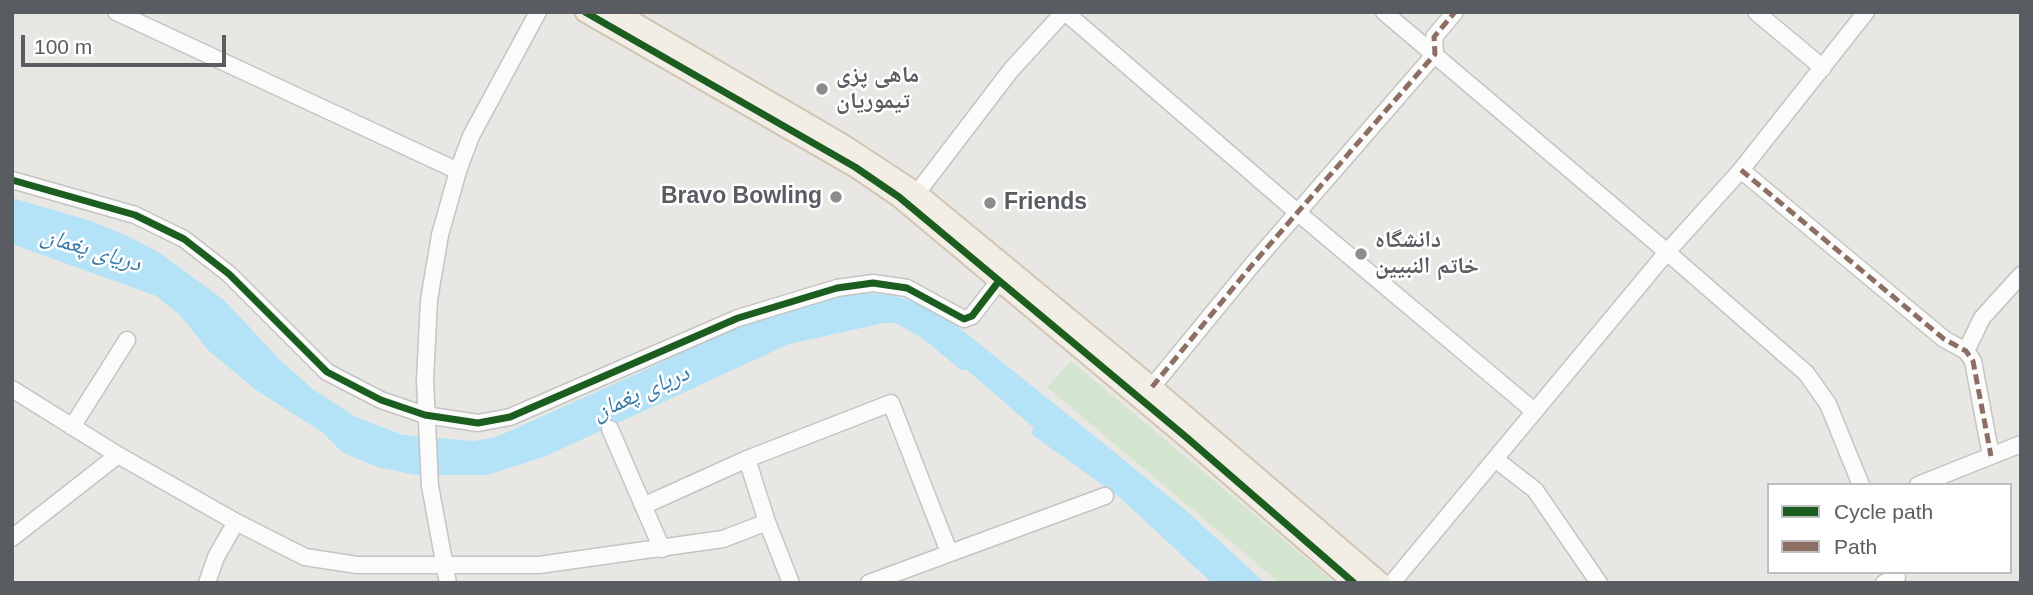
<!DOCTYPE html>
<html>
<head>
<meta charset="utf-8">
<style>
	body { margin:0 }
	#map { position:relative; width:2033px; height:595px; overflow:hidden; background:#e9e7e3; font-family:Arial,sans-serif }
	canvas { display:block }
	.frame { position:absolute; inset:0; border:14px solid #595d61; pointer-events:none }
	.legend { position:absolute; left:1767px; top:483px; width:245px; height:91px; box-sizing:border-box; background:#fff; border:2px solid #bdbec0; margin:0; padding:9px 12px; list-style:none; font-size:21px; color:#595d61 }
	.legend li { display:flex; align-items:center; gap:14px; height:35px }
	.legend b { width:35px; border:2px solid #bdbec0 }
	.scale { position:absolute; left:21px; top:35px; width:205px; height:32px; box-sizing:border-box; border:4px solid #595d61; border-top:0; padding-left:9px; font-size:21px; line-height:24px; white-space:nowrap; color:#595d61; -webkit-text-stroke:5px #fff; paint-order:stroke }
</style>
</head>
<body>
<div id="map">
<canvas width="2033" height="595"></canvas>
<div class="frame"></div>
<ul class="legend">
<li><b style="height:9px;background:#1b5e20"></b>Cycle path</li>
<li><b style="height:9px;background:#8d6e63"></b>Path</li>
</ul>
<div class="scale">100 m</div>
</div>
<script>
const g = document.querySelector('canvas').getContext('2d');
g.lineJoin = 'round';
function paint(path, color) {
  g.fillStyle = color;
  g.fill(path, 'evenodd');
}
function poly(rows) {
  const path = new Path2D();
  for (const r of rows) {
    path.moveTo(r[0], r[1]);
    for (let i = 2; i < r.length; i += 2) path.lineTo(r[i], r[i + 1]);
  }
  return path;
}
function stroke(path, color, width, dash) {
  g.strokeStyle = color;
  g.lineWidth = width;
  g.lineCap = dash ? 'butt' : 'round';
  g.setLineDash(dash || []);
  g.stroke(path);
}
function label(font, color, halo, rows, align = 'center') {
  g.font = font + ' Arial,"Noto Naskh Arabic",sans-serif';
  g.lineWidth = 5;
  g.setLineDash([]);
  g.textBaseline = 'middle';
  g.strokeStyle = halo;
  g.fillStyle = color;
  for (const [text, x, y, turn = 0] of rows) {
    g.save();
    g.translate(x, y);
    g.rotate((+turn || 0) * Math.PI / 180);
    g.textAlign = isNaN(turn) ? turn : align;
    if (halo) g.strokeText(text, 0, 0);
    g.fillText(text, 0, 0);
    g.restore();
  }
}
paint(poly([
	[1071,361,1213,480,1335,583,1280,583,1047,387]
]), '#d3e5ce');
paint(poly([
	[12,198,91,221,130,237,161,254,224,300,280,360,314,390,356,417,403,435,474,441,496,437,641,372,755,316,815,300,860,292,895,296,915,302,947,318,1108,447,1190,514,1265,583,1212,583,1118,496,1031,434,1034,428,967,370,961,370,921,337,895,323,884,323,789,344,546,456,488,475,416,475,377,467,342,452,322,432,256,390,209,351,180,315,156,296,12,244]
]), '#b4e2f6');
const minor = poly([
	[116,12,458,171],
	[1065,12,1297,212,1534,411],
	[1384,12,1667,252,1806,373,1828,404,1861,485],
	[1756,12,1823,68],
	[1741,170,1944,339,1966,351,1973,361,1991,456],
	[12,180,135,215,184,239,229,274,327,372,381,400,425,415,478,423,510,417,738,318,837,288,873,283,907,288,964,319,972,316,999,281],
	[917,193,1011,70,1064,12],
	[1966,351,1982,318,2021,275],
	[1152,387,1252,265,1435,54,1434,37,1455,12],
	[12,389,118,455,236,522,305,557,357,565,539,565,723,539,767,522],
	[72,427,127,340],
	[610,429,662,549],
	[747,459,767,522,791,583],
	[1495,459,1535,490,1599,583],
	[1918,485,2021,444],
	[643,506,747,459,891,403,949,552],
	[12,538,118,455],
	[207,583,216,557,236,522],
	[448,583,430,486,425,380,429,300,440,235,458,171,471,136,538,12],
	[869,583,1105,496],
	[1392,583,1667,252,1741,170,1866,12],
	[1884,583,1897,577]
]);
const major = poly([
	[585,12,855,167,899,197,1186,437,1354,583],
	[616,12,844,145,917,193,1152,387,1381,583]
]);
stroke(minor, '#c4c4c3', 19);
stroke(major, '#d1c4b1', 23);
stroke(minor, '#fcfbfb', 16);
stroke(major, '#f2eee6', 19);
stroke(poly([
	[1741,170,1944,339,1966,351,1973,361,1991,456],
	[1152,387,1252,265,1435,54,1434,37,1455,12]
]), '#8d6e63', 5, [10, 5]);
stroke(poly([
	[585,12,855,167,899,197,1186,437,1354,583],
	[12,180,135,215,184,239,229,274,327,372,381,400,425,415,478,423,510,417,738,318,837,288,873,283,907,288,964,319,972,316,999,281]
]), '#1b5e20', 7);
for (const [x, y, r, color] of [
	[822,89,7,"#8b8d8e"],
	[836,197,7,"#8b8d8e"],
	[990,203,7,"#8b8d8e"],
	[1361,254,7,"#8b8d8e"]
]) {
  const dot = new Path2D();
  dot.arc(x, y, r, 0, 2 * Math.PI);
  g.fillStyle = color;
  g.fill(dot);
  stroke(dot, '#fff', 2.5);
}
label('bold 23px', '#595d61', '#fff', [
	["ماهی پزی",836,76],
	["تیموریان",836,102],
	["Bravo Bowling",822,197,"right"],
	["Friends",1004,203],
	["دانشگاه",1375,241],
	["خاتم النبیین",1375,267]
], 'left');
label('italic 24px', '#3b7ca6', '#fff', [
	["دریای پغمان",91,250,17],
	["دریای پغمان",641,393,-24]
]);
</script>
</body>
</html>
